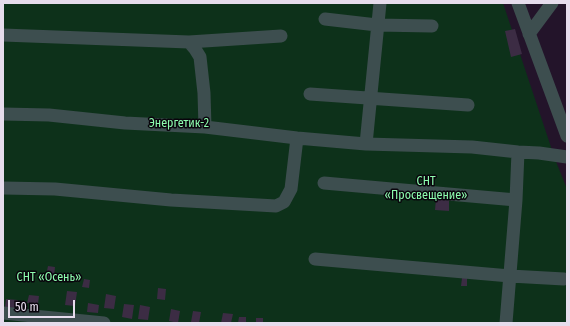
<!DOCTYPE html>
<html>
<head>
<meta charset="utf-8">
<style>
	body { margin:0 }
	#map { position:relative; width:570px; height:326px; overflow:hidden; background:#23142a; font-family:"Fira Sans Condensed",sans-serif }
	canvas { display:block }
	.frame { position:absolute; inset:0; border:4px solid #e6dcec; pointer-events:none }
	.scale { position:absolute; left:8px; top:300px; width:67px; height:18px; box-sizing:border-box; border:2px solid #e6dcec; border-top:0; padding-left:5px; font-size:12px; line-height:14px; white-space:nowrap; color:#e6dcec; -webkit-text-stroke:3px #09040c; paint-order:stroke }
</style>
</head>
<body>
<div id="map">
<canvas width="570" height="326"></canvas>
<div class="frame"></div>
<div class="scale">50 m</div>
</div>
<script>
const g = document.querySelector('canvas').getContext('2d');
g.lineJoin = 'round';
function paint(path, color) {
  g.fillStyle = color;
  g.fill(path, 'evenodd');
}
function poly(rows) {
  const path = new Path2D();
  for (const r of rows) {
    path.moveTo(r[0], r[1]);
    for (let i = 2; i < r.length; i += 2) path.lineTo(r[i], r[i + 1]);
  }
  return path;
}
function stroke(path, color, width, dash) {
  g.strokeStyle = color;
  g.lineWidth = width;
  g.lineCap = dash ? 'butt' : 'round';
  g.setLineDash(dash || []);
  g.stroke(path);
}
function label(font, color, halo, rows, align = 'center') {
  g.font = font + ' "Fira Sans Condensed",sans-serif';
  g.lineWidth = 3;
  g.setLineDash([]);
  g.textBaseline = 'middle';
  g.strokeStyle = halo;
  g.fillStyle = color;
  for (const [text, x, y, turn = 0] of rows) {
    g.save();
    g.translate(x, y);
    g.rotate((+turn || 0) * Math.PI / 180);
    g.textAlign = isNaN(turn) ? turn : align;
    if (halo) g.strokeText(text, 0, 0);
    g.fillText(text, 0, 0);
    g.restore();
  }
}
paint(poly([
	[3,3,503,3,555,159,567,189,567,323,3,323]
]), '#0d311a');
paint(poly([
	[515,29,522,54,511,57,505,31],
	[436,199,449,200,449,211,435,210],
	[48,266,55,267,54,277,46,276],
	[462,278,467,278,467,286,461,286],
	[84,279,90,280,89,288,82,287],
	[158,288,166,289,165,300,157,299],
	[67,291,77,292,75,306,65,305],
	[106,294,116,296,114,309,104,308],
	[29,295,39,296,38,304,27,303],
	[6,299,18,300,17,309,5,307],
	[88,303,99,305,98,313,87,312],
	[124,304,134,305,132,319,122,317],
	[140,305,150,307,148,320,138,319],
	[171,309,180,311,178,323,169,321],
	[193,311,201,312,199,323,191,322],
	[223,313,233,314,231,323,221,323],
	[239,317,246,317,246,323,238,323],
	[256,318,263,318,263,323,256,323]
]), '#3c2c44');
stroke(poly([
	[518,3,567,136],
	[325,19,377,25,432,26],
	[529,34,552,3],
	[3,35,189,42,195,49,200,57,204,93,205,127],
	[189,42,281,36],
	[310,94,468,105],
	[3,114,49,115,125,123,205,127,297,138,366,144,472,147,518,152,539,153,567,157],
	[366,144,380,3],
	[324,183,516,200],
	[3,188,55,189,171,200,276,206,284,202,291,189,297,138],
	[315,259,510,276,564,279],
	[3,313,104,323],
	[506,323,516,200,518,152]
]), '#3d4e4f', 13);
label('12px', '#8dfcae', '#09040c', [
	["Энергетик-2",179,124],
	["СНТ",426,182],
	["«Просвещение»",426,196],
	["СНТ «Осень»",49,278]
]);
</script>
</body>
</html>
